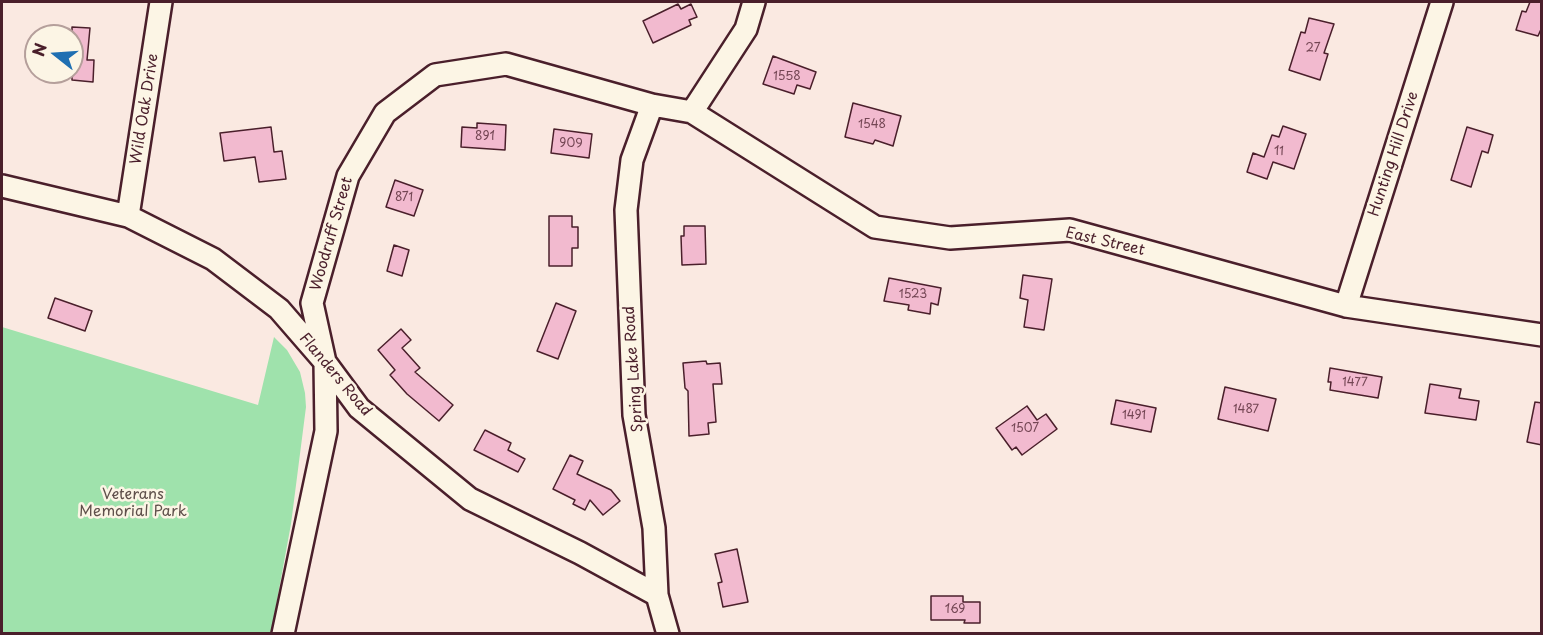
<!DOCTYPE html>
<html>
<head>
<meta charset="utf-8">
<style>
	body { margin:0 }
	#map { position:relative; width:1543px; height:635px; overflow:hidden; background:#fae9e1; font-family:"Playpen Sans",sans-serif }
	canvas { display:block }
	.frame { position:absolute; inset:0; border:3px solid #4a1f2b; pointer-events:none }
	.north { position:absolute; left:24px; top:24px; width:60px; height:60px; box-sizing:border-box; background:#fcf5e5; border:2px solid #b59f9b; border-radius:50%; rotate:287deg; font-size:16px; font-weight:700; line-height:24px; text-align:center; color:#4a1f2b }
	.north::after { content:''; display:block; margin:auto; width:21px; height:27px; background:#1f6fb2; clip-path:polygon(50% 0,100% 100%,50% 72%,0 100%) }
</style>
</head>
<body>
<div id="map">
<canvas width="1543" height="635"></canvas>
<div class="frame"></div>
<div class="north">N</div>
</div>
<script>
const g = document.querySelector('canvas').getContext('2d');
g.lineJoin = 'round';
function paint(path, color) {
  g.fillStyle = color;
  g.fill(path, 'evenodd');
}
function poly(rows) {
  const path = new Path2D();
  for (const r of rows) {
    path.moveTo(r[0], r[1]);
    for (let i = 2; i < r.length; i += 2) path.lineTo(r[i], r[i + 1]);
  }
  return path;
}
function stroke(path, color, width, dash) {
  g.strokeStyle = color;
  g.lineWidth = width;
  g.lineCap = dash ? 'butt' : 'round';
  g.setLineDash(dash || []);
  g.stroke(path);
}
function label(font, color, halo, rows, align = 'center') {
  g.font = font + ' "Playpen Sans",sans-serif';
  g.lineWidth = 5;
  g.setLineDash([]);
  g.textBaseline = 'middle';
  g.strokeStyle = halo;
  g.fillStyle = color;
  for (const [text, x, y, turn = 0] of rows) {
    g.save();
    g.translate(x, y);
    g.rotate((+turn || 0) * Math.PI / 180);
    g.textAlign = isNaN(turn) ? turn : align;
    if (halo) g.strokeText(text, 0, 0);
    g.fillText(text, 0, 0);
    g.restore();
  }
}
paint(poly([
	[2,327,258,405,274,337,287,350,300,372,305,393,306,407,291,524,271,633,2,633]
]), '#9fe2ac');
const building = poly([
	[1530,2,1542,2,1542,27,1538,36,1516,30,1522,11,1526,12,1530,2],
	[678,4,681,9,691,4,697,17,689,20,691,25,653,43,643,21,678,4],
	[1309,18,1334,24,1324,53,1328,54,1320,80,1289,70,1301,32,1305,33,1309,18],
	[72,27,90,28,87,60,94,60,93,82,72,80,72,27],
	[773,56,816,72,810,89,797,85,794,94,763,84,773,56],
	[853,103,901,116,893,146,875,140,873,144,845,137,853,103],
	[477,123,506,125,505,150,461,147,462,127,477,128,477,123],
	[1283,126,1306,134,1294,169,1273,162,1267,179,1247,172,1253,153,1264,157,1272,135,1279,137,1283,126],
	[271,127,274,152,282,151,286,179,259,182,255,157,224,161,220,133,271,127],
	[1467,127,1493,135,1488,153,1482,151,1471,187,1451,180,1467,127],
	[554,129,592,134,589,158,551,153,554,129],
	[395,180,423,190,414,216,386,207,395,180],
	[549,216,572,216,572,227,578,227,578,248,572,248,572,266,549,266,549,216],
	[684,226,705,226,706,264,682,265,681,236,684,236,684,226],
	[394,245,409,250,402,276,387,271,394,245],
	[1023,275,1052,279,1044,330,1024,327,1028,300,1020,298,1023,275],
	[889,278,941,288,938,305,931,303,930,314,908,310,909,305,884,301,889,278],
	[55,298,92,311,85,331,48,318,55,298],
	[556,303,576,311,558,359,537,351,556,303],
	[401,329,411,340,402,348,420,368,415,372,453,405,439,421,407,394,390,375,395,370,378,350,401,329],
	[706,361,707,364,720,363,722,384,713,384,716,422,708,423,709,434,689,436,688,391,685,388,683,363,706,361],
	[1330,368,1382,377,1378,398,1330,390,1331,382,1328,382,1330,368],
	[1430,384,1461,389,1459,398,1479,401,1476,420,1425,413,1430,384],
	[1225,387,1276,399,1268,431,1218,419,1225,387],
	[1116,400,1156,408,1151,432,1111,424,1116,400],
	[1535,402,1542,403,1542,445,1527,442,1535,402],
	[1027,406,1037,420,1046,414,1057,429,1022,455,1016,447,1012,450,996,428,1027,406],
	[485,430,511,443,508,450,525,459,518,472,474,450,485,430],
	[570,455,583,461,577,474,611,490,620,501,603,515,590,500,585,510,573,504,575,500,553,489,570,455],
	[737,549,748,602,723,607,718,583,722,582,715,554,737,549],
	[931,596,963,596,963,602,980,602,980,623,964,623,965,620,931,620,931,596]
]);
paint(building, '#f2bacf');
stroke(building, '#4a1f2b', 1.5);
const minor = poly([
	[652,105,632,160,626,210,634,415,654,528,657,595,668,634],
	[692,112,746,29,754,2],
	[2,186,128,216,213,259,279,309,325,362,359,408,470,499,580,553,657,595],
	[128,216,161,2],
	[1346,306,1442,2],
	[283,634,326,431,325,362,312,303,348,176,385,113,435,75,506,64,652,105,692,112,875,227,950,238,1070,230,1346,306,1542,335]
]);
stroke(minor, '#4a1f2b', 26);
stroke(minor, '#fcf5e5', 21);
label('12px', '#744654', null, [
	["27",1313,49],
	["1558",787,77],
	["1548",872,125],
	["891",485,137],
	["909",571,144],
	["11",1279,152],
	["871",404,198],
	["1523",913,295],
	["1477",1355,383],
	["1487",1246,410],
	["1491",1134,416],
	["1507",1025,429],
	["169",955,610]
]);
label('15px', '#4a1f2b', '#fcf5e5', [
	["Wild Oak Drive",145,109,-81],
	["Hunting Hill Drive",1394,154,-72],
	["Woodruff Street",332,234,-74],
	["East Street",1105,242,13],
	["Spring Lake Road",634,369,-94],
	["Flanders Road",335,375,50]
]);
label('15px', '#5f504b', '#fcf5e5', [
	["Veterans",133,495],
	["Memorial Park",133,512]
]);
</script>
</body>
</html>
